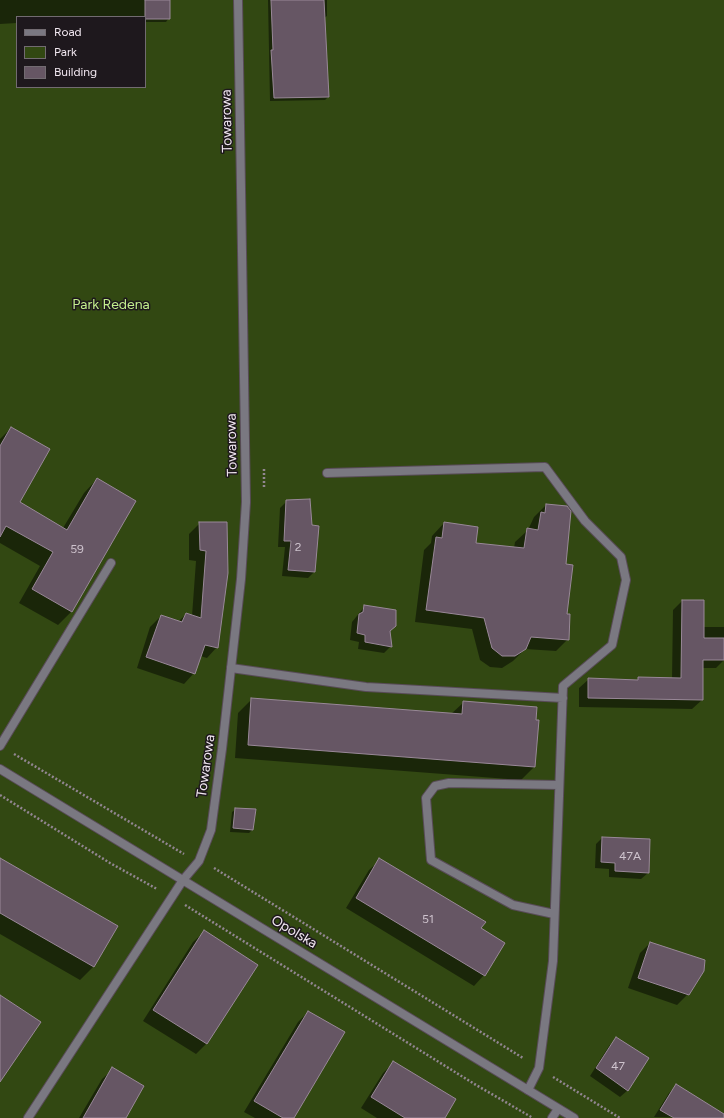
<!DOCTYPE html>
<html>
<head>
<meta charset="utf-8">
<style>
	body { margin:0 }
	#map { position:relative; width:724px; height:1118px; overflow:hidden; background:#3b2d3a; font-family:Figtree,sans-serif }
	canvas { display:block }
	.legend { position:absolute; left:16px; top:16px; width:130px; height:72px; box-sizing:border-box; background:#1e181d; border:1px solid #726b71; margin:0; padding:5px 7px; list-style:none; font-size:12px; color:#f1e7f0 }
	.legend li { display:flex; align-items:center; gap:8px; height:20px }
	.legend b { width:20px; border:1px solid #726b71 }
</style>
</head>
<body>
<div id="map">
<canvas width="724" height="1118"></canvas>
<ul class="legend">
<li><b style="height:5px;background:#7a7881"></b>Road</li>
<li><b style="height:11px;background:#324812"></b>Park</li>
<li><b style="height:11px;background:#665664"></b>Building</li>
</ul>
</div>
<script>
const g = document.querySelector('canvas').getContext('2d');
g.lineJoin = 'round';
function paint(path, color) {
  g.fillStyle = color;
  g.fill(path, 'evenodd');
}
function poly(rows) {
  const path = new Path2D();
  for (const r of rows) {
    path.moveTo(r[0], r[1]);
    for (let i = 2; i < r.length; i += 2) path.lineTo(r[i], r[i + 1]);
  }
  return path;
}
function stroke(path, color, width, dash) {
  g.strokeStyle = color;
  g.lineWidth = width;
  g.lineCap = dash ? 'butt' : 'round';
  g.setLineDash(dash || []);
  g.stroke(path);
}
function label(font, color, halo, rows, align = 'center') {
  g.font = font + ' Figtree,sans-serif';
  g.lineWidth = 3;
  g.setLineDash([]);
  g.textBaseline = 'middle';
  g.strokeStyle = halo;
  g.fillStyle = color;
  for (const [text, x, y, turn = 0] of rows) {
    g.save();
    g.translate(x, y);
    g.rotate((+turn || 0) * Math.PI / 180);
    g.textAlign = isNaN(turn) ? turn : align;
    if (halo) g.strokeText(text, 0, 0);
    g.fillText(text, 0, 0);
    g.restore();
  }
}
paint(poly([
	[0,0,724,0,724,1118,0,1118],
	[17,17,145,17,145,87,17,87]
]), '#324812');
paint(poly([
	[0,0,169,0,169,18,166,22,145,22,145,17,17,17,17,23,0,24],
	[268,0,327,0,327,16,324,18,328,97,325,100,270,101],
	[11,428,19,502,63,528,84,493,97,479,135,501,71,612,58,625,19,603,40,566,0,543,0,439],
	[287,501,314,572,308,578,282,576,285,547,278,547,280,508],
	[546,505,565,565,568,639,556,651,525,649,513,661,502,668,490,667,480,660,472,629,415,622,424,550,431,543,432,536,444,523,475,543,514,548,515,542,528,530,534,517],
	[200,523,226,523,217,647,207,658,200,656,194,673,184,684,137,668,150,627,161,616,178,622,186,614,192,616,196,561,189,560,189,534],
	[682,601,703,627,724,627,724,660,716,668,702,668,702,700,692,709,579,707,579,688,589,679,636,681,639,678,672,679,673,610],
	[365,606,389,631,391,646,384,653,358,649,359,642,350,640,352,622],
	[252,699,451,714,464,702,535,721,534,767,521,780,235,758,238,713],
	[236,809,252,830,249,833,230,832,232,812],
	[602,838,648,873,641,879,609,877,609,869,595,868,596,844],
	[0,859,94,966,80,980,0,934],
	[380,860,480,929,484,975,474,986,346,908,369,870],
	[204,932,256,965,206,1044,196,1054,143,1021,193,942],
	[650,943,688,994,677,1005,628,988,640,953],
	[308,1012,293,1118,255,1118,244,1112,298,1022],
	[616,1039,628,1090,620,1097,590,1076,609,1046],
	[394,1062,444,1118,377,1118,361,1108,383,1073],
	[113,1069,124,1118,79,1118,102,1079],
	[676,1086,724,1115,724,1118,654,1117,669,1093]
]), '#0007');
const building = poly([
	[145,0,170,0,170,19,145,19,145,0],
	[271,0,324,0,329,97,274,98,271,50,273,50,271,0],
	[11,427,50,449,20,502,67,530,97,478,136,501,72,612,32,589,53,552,6,526,0,537,0,446,11,427],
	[310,499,312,525,319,526,315,572,288,570,291,541,284,541,286,500,310,499],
	[546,504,567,506,571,511,566,564,573,565,567,614,570,614,569,640,531,637,526,649,515,656,502,656,492,648,484,618,426,610,436,537,442,538,444,522,478,527,476,543,524,548,527,528,538,530,541,512,545,513,546,504],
	[199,522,227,522,228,573,218,648,205,645,195,674,146,657,161,615,182,622,186,613,201,618,206,551,200,550,199,522],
	[682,600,704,600,704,638,724,638,724,660,703,660,703,700,588,698,588,678,638,680,638,677,681,678,682,600],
	[364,605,396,610,396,626,390,631,392,647,365,642,365,635,357,633,359,614,363,612,364,605],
	[251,698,462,714,463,701,537,707,536,720,539,720,535,767,248,745,251,698],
	[235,808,256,809,253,830,233,828,235,808],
	[602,837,650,839,649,873,615,871,615,863,601,862,602,837],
	[0,858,118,926,94,967,0,913,0,858],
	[379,858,486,922,481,928,505,943,485,976,356,898,379,858],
	[204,930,258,965,207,1044,153,1010,204,930],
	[650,942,705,960,704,971,689,995,638,978,650,942],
	[0,995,41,1022,0,1082,0,995],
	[308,1011,345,1032,294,1118,283,1118,254,1101,308,1011],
	[616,1037,649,1058,628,1091,596,1068,616,1037],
	[393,1061,456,1099,445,1118,405,1118,371,1097,393,1061],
	[112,1067,144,1086,126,1118,83,1118,112,1067],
	[676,1084,724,1114,724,1118,674,1118,660,1110,676,1084]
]);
paint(building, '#665664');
stroke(building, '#998898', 1);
const service = poly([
	[327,473,545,467,585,521,621,557,626,580,612,645,563,686,553,961,539,1068,528,1090],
	[231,668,366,687,563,698],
	[0,746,111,563],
	[554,914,513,905,431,860,426,798,435,786,449,783,559,785],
	[28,1118,183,880],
	[552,1118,558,1109]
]);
const minor = poly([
	[183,880,199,861,211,830,222,749,241,579,246,502,238,0]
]);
const tertiary = poly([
	[0,769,574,1118]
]);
stroke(service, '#584b57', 10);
stroke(minor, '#584b57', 10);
stroke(tertiary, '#584b57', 10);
stroke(poly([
	[264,469,264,488],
	[14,754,184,854],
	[0,795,110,863,157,889],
	[214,868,523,1058],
	[185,905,476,1085,533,1118],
	[553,1077,620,1118]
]), '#928691', 2.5, [2, 2]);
stroke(service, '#7a7881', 8);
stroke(minor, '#7a7881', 8);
stroke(tertiary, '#7a7881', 8);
label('12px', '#cec3cd', null, [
	["2",298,547],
	["59",77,549],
	["47A",630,856],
	["51",428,919],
	["47",618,1066]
]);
label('14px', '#f1e7f0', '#1e181d', [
	["Towarowa",227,121,-91],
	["Towarowa",232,445,-91],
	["Towarowa",206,766,-82],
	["Opolska",294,932,31]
]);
label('14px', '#c3ef8d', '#1e181d', [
	["Park Redena",111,305]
]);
</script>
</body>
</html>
